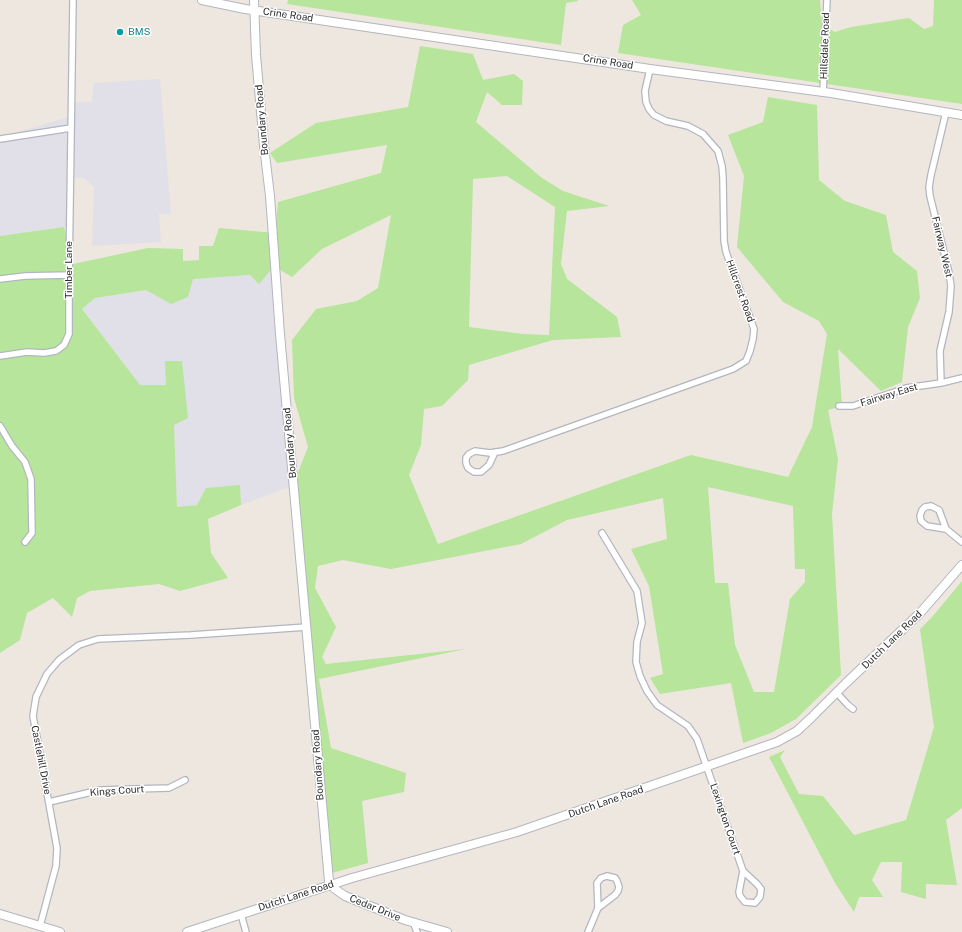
<!DOCTYPE html>
<html>
<head>
<meta charset="utf-8">
<style>
	body { margin:0 }
	canvas { display:block; background:#eee7df }
</style>
</head>
<body>
<canvas width="962" height="932"></canvas>
<script>
const g = document.querySelector('canvas').getContext('2d');
g.lineJoin = 'round';
function paint(path, color) {
  g.fillStyle = color;
  g.fill(path, 'evenodd');
}
function poly(rows) {
  const path = new Path2D();
  for (const r of rows) {
    path.moveTo(r[0], r[1]);
    for (let i = 2; i < r.length; i += 2) path.lineTo(r[i], r[i + 1]);
  }
  return path;
}
function stroke(path, color, width, dash) {
  g.strokeStyle = color;
  g.lineWidth = width;
  g.lineCap = dash ? 'butt' : 'round';
  g.setLineDash(dash || []);
  g.stroke(path);
}
function label(font, color, halo, rows, align = 'center') {
  g.font = font + ' "Public Sans",sans-serif';
  g.lineWidth = 3;
  g.setLineDash([]);
  g.textBaseline = 'middle';
  g.strokeStyle = halo;
  g.fillStyle = color;
  for (const [text, x, y, turn = 0] of rows) {
    g.save();
    g.translate(x, y);
    g.rotate((+turn || 0) * Math.PI / 180);
    g.textAlign = isNaN(turn) ? turn : align;
    if (halo) g.strokeText(text, 0, 0);
    g.fillText(text, 0, 0);
    g.restore();
  }
}
paint(poly([
	[160,79,171,214,159,214,161,242,92,246,94,187,84,178,72,178,71,226,0,236,0,138,71,116,71,103,92,102,94,83],
	[274,266,291,486,241,505,240,485,197,505,177,507,174,424,166,385,140,385,82,309,95,298,146,290,171,303,192,279,251,275]
]), '#e1dfe7');
paint(poly([
	[288,0,578,0,578,1,566,3,561,45,287,4],
	[632,0,820,0,822,25,835,32,851,27,909,18,924,29,933,26,934,0,962,0,962,104,618,53,623,25,641,15],
	[420,46,473,54,483,80,514,74,523,81,522,105,502,105,487,92,476,122,542,178,563,191,609,206,567,211,561,264,567,279,617,317,621,337,553,340,469,365,468,380,442,406,424,409,421,445,409,475,438,544,691,455,788,477,812,427,827,334,819,321,783,302,737,247,744,176,728,135,763,122,768,97,817,105,819,180,845,201,886,215,893,252,917,271,920,298,908,327,902,382,881,391,838,349,842,406,828,410,838,459,832,514,841,675,796,719,771,733,743,743,731,683,660,694,650,678,663,674,649,586,631,549,667,539,663,498,567,520,521,544,391,569,343,560,318,566,315,588,336,627,322,657,326,664,466,649,319,679,331,748,406,773,404,792,362,801,368,863,332,873,293,485,308,447,294,398,292,340,316,309,357,301,378,288,391,215,322,249,292,277,274,266,259,284,250,275,193,279,188,297,171,304,146,290,95,298,82,309,140,385,166,385,165,361,182,361,188,418,174,425,177,507,197,505,206,488,240,485,241,505,208,519,211,553,228,578,180,591,159,584,90,591,77,598,72,617,53,598,27,613,20,640,0,653,0,236,64,227,73,264,148,248,183,249,183,261,199,260,199,246,213,246,219,228,275,233,278,202,381,173,387,145,277,163,270,153,316,123,408,107],
	[507,176,555,207,549,335,523,334,469,327,473,179],
	[708,487,793,506,795,569,805,569,805,582,790,599,774,692,754,692,735,645,728,583,715,583],
	[962,581,962,808,946,820,957,885,926,884,926,899,901,892,902,862,881,862,872,880,883,897,859,897,854,912,835,883,769,757,785,750,780,757,799,794,823,796,854,835,906,820,934,727,920,629,932,617]
]), '#b6e59b');
const street = poly([
	[823,93,827,0],
	[0,139,71,128],
	[0,279,25,276,69,275],
	[0,356,27,352,44,353,56,351,64,345,69,334,69,275,73,0],
	[941,383,940,351,949,312,951,286,949,273,930,196,929,187,931,175,946,112],
	[839,406,853,406,906,388,941,383,962,378],
	[0,426,12,446,25,462,31,479,32,533,25,542],
	[495,452,489,465,481,472,474,472,468,468,466,463,466,458,469,454,475,451,490,453,503,451,733,369,746,361,750,351,753,339,754,329,726,252,724,241,723,178,722,166,718,151,703,134,688,126,666,121,654,115,649,109,646,102,645,91,650,69],
	[931,506,939,510,946,529,927,526,921,521,920,516,922,510,925,507,931,506],
	[946,529,962,542],
	[602,533,637,591,642,623,637,642,636,662,640,676,647,691,657,705,688,726,697,739,743,871],
	[836,692,848,705,853,709],
	[49,802,100,790,169,788,185,780],
	[743,871,757,884,761,889,760,897,755,903,745,902,740,896,739,892,743,871],
	[607,876,615,878,617,881,619,887,618,891,615,895,598,908,597,883,601,878,607,876],
	[241,914,246,932],
	[413,922,417,932],
	[40,926,56,866,57,848,33,716,36,697,47,674,59,660,79,645,98,639,191,635,307,627],
	[588,932,598,908]
]);
const secondary = poly([
	[202,0,245,9,650,69,831,93,962,115],
	[254,0,256,55,264,146,270,196,280,334,329,881,335,889,345,896,405,920,447,932],
	[0,914,60,932],
	[187,932,352,878,517,832,777,742,797,731,811,718,846,683,920,613,962,565]
]);
stroke(street, '#b3b6c0', 8);
stroke(secondary, '#b3b6c0', 10);
stroke(street, '#fff', 5.5);
stroke(secondary, '#fff', 8);
for (const [x, y, r, color] of [
	[120,32,4,"#0f9aa8"]
]) {
  const dot = new Path2D();
  dot.arc(x, y, r, 0, 2 * Math.PI);
  g.fillStyle = color;
  g.fill(dot);
  stroke(dot, '#fff', 1.5);
}
label('10px', '#2d2d2d', '#fff', [
	["Crine Road",288,15,8],
	["Hillsdale Road",825,46,-88],
	["Crine Road",608,62,9],
	["Boundary Road",262,120,-95],
	["Fairway West",942,247,77],
	["Timber Lane",69,270,-90],
	["Hillcrest Road",740,291,70],
	["Fairway East",889,395,-17],
	["Boundary Road",290,443,-95],
	["Dutch Lane Road",892,640,-44],
	["Castlehill Drive",41,760,79],
	["Boundary Road",318,765,-94],
	["Kings Court",117,791,-4],
	["Dutch Lane Road",606,802,-19],
	["Lexington Court",725,819,71],
	["Dutch Lane Road",296,896,-18],
	["Cedar Drive",375,908,22]
]);
label('10px', '#0d838f', '#fff', [
	["BMS",128,32]
], 'left');
</script>
</body>
</html>
